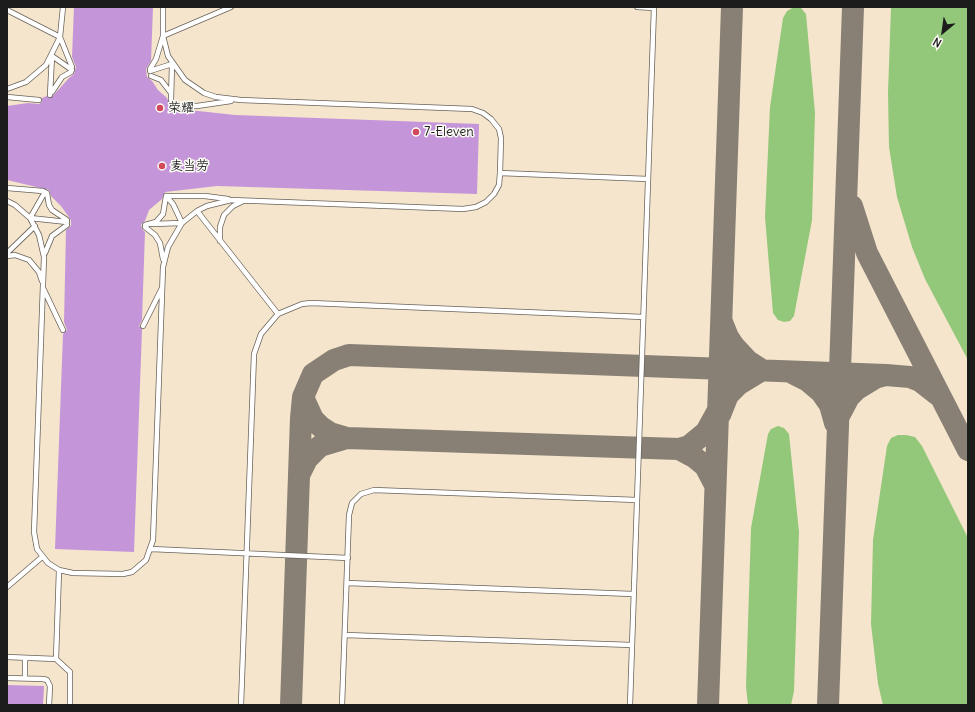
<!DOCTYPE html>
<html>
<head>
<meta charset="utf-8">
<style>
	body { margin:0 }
	#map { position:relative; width:975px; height:712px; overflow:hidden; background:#f5e5cd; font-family:Delius,sans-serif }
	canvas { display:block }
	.frame { position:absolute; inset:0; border:8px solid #1c1c1c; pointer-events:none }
	.north { position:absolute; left:923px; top:12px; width:40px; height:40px; -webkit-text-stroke:3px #fdfcf7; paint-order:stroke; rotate:209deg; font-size:11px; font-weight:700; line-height:16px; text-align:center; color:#1c1c1c }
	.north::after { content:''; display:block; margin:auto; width:14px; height:18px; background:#1c1c1c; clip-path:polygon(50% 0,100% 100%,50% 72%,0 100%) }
</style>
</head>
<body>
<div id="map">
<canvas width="975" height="712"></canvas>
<div class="frame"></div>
<div class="north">N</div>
</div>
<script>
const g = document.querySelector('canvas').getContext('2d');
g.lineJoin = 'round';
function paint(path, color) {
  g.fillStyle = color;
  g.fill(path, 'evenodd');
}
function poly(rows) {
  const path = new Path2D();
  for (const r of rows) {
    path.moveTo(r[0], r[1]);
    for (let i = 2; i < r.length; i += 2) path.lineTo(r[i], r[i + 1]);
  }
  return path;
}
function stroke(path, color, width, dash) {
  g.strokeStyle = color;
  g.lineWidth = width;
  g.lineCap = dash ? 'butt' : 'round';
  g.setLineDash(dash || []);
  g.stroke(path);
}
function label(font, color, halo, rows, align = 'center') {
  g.font = font + ' Delius,"LXGW WenKai TC",sans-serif';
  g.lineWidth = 3;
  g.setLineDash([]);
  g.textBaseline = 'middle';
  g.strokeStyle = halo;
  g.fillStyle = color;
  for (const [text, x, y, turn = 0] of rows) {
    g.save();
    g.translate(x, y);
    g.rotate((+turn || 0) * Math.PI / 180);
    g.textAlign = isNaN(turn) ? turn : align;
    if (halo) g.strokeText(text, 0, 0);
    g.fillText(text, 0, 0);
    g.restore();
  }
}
paint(poly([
	[794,7,801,8,806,14,815,113,812,220,794,316,790,321,784,322,778,320,773,313,765,217,770,107,783,18,787,11],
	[891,7,968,7,968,360,925,279,912,247,897,197,889,147,888,93],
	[778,426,784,428,789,434,799,532,794,691,791,705,748,705,746,687,751,528,768,434,771,429],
	[898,435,906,435,915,437,922,446,968,538,968,705,883,705,878,684,871,624,873,540,887,446,891,438]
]), '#93c779');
stroke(poly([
	[852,206,867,253,968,450],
	[722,322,728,337,734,346,748,361,762,370],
	[792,373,808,381,821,392,830,405,835,423],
	[303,397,313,419,321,427,330,433,347,438],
	[720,415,728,395,739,384,762,370],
	[839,416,849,397,857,389,875,378,886,375,910,377,920,381,938,395],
	[679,449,694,457,705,466,715,485],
	[299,475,307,459,320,446,347,438,679,449,689,446,706,432,717,412],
	[291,705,301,418,303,397,313,374,334,360,349,355,886,375],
	[708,705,732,7],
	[828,705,853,7]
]), '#888074', 22);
paint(poly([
	[74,7,153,7,151,61,146,69,147,77,152,81,158,90,167,98,169,103,174,102,178,103,178,106,180,109,235,115,479,124,477,194,217,186,165,192,162,199,149,210,145,221,141,224,142,229,145,232,142,320,139,326,142,329,134,552,55,549,63,334,67,330,64,322,66,230,71,226,71,220,61,206,51,196,49,190,7,180,7,106,28,103,39,104,42,102,42,98,47,96,51,98,69,78,74,74,76,67,72,57],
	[7,685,44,686,43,705,7,705]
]), '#c495d9');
const service = poly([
	[637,7,654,8],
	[7,10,60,37,72,67],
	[52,56,72,70],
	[150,69,156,59,163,36,231,7],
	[150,71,172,64],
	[151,76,161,80,171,93],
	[7,89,26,82,46,65,60,37,63,7],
	[52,92,62,77,71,72],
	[50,95,52,56],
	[7,97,39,100],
	[171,100,172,64],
	[181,105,197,106,231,101],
	[500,173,648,179],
	[7,188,43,191],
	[47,193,49,205,52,210,67,220],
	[166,196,205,196,228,199],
	[166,196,173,204,182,223],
	[7,201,15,205,30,218,39,235,44,257,34,532,37,549,48,563,59,570,73,573,123,574,132,572,146,560,153,540,163,267,168,247,182,223,197,211,207,206,231,200,463,209,476,207,486,202,494,194,499,185,500,173,501,138,499,129,491,119,483,113,472,109,241,100,216,97,204,93,185,80,168,56,163,36,163,7],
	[197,211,278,314],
	[30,218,67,222],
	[30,218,45,192],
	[152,224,182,223],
	[145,225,156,222,163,214,166,196],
	[145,227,155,235,160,243,163,259],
	[220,241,220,227,224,215,233,206,243,201],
	[7,253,35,226],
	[45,253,52,236,67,225],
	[7,256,15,255,29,260,39,272,42,281],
	[44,290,63,330],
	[143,326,162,288],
	[151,549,348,558],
	[59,570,56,659,70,672,70,705],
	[347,583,633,594],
	[7,587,42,557],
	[345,635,632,645],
	[7,657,56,659],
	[7,678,43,679,47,680,50,686,49,705],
	[25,678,25,658],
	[241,705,254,354,261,334,278,314,302,304,311,303,643,317],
	[342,705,349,515,352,503,361,494,374,490,637,500],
	[630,705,654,7]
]);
stroke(service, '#68625a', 6);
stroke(service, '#fff', 4.5);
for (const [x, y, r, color] of [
	[160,108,4,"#d1495b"],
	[416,132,4,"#d1495b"],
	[162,166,4,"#d1495b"]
]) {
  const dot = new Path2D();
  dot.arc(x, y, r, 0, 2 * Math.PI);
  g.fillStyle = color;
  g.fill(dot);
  stroke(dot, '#fdfcf7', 1.5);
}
label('13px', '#1c1c1c', '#fdfcf7', [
	["荣耀",168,108],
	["7-Eleven",424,132],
	["麦当劳",170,166]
], 'left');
</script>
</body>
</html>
